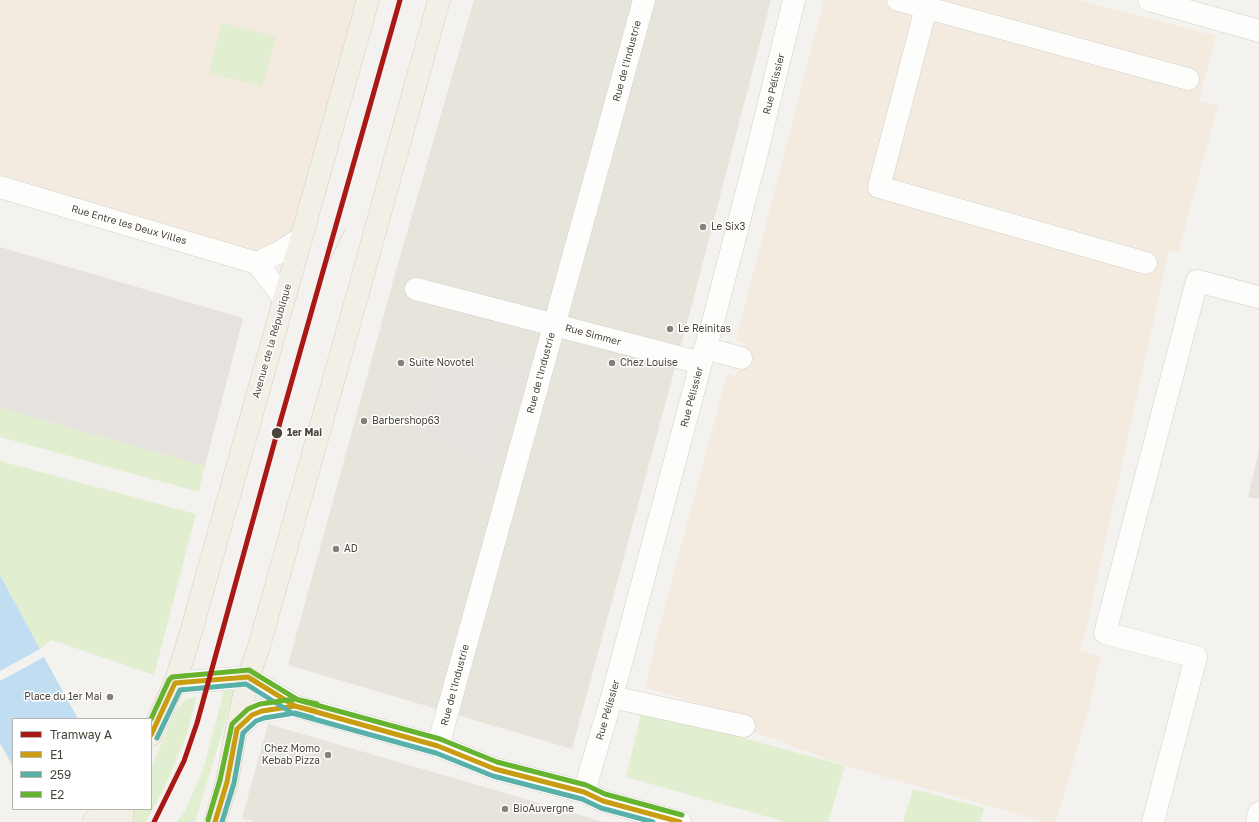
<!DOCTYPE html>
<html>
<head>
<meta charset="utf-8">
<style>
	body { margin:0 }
	#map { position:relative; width:1259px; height:822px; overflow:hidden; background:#f4f2ee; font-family:"Golos Text",sans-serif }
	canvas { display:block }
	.legend { position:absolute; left:12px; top:718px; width:140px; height:92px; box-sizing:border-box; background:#fff; border:1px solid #b7b4b0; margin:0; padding:5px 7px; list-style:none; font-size:12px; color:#4b4439 }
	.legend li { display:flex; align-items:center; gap:8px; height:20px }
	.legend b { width:20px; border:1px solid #b7b4b0 }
</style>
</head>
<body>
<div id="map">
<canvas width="1259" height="822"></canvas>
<ul class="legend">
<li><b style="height:5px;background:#a81815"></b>Tramway A</li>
<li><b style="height:5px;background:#c89d11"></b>E1</li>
<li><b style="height:5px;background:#58b1a9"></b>259</li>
<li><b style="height:5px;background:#65b32e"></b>E2</li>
</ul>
</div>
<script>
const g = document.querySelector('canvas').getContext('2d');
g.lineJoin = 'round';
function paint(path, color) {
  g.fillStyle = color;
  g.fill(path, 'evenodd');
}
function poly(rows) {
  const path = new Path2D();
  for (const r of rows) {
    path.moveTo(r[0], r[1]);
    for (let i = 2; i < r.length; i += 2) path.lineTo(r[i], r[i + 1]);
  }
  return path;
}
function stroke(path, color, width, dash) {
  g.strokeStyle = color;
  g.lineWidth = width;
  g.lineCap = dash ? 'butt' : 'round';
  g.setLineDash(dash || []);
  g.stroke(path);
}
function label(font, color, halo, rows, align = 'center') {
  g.font = font + ' "Golos Text",sans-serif';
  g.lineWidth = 3;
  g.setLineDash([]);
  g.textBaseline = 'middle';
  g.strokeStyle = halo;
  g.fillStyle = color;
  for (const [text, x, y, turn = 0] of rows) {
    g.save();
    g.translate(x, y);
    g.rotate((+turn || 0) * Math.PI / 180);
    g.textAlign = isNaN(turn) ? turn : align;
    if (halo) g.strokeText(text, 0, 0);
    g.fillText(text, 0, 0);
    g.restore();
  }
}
paint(poly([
	[474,0,771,0,685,331,572,749,288,665,395,274],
	[268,724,594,819,604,822,255,822,242,818]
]), '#e7e4dc');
paint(poly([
	[0,0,368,0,294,261,0,183],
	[824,0,1077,0,1216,36,1199,100,1218,106,1178,253,1169,250,1085,634,1080,651,1101,656,1089,707,1056,822,1041,822,1004,810,845,766,734,724,736,714,645,688,657,636,727,374,736,376,745,343,736,340]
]), '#f3ebdf');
paint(poly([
	[222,23,276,37,262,87,209,73],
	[0,408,205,466,199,492,0,437],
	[0,461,196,514,154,675,52,640,40,649,1,577,0,577],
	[235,690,195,822,177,822,185,811,203,770,224,691],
	[197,696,186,737,165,786,146,822,124,822,133,809,151,809,151,769,175,711,185,700],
	[642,710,845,766,828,822,786,822,626,777],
	[913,789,984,808,980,822,903,822]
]), '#e1eecf');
paint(poly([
	[0,247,243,318,205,466,0,408],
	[481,356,528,369,493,470,407,428,439,358,477,368],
	[1259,450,1259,499,1248,497]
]), '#e6e3df');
paint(poly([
	[0,577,1,577,40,649,0,671],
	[44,657,78,719,13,719,13,767,0,743,0,681]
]), '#c0ddf1');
const minor = poly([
	[898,0,1188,79],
	[1149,0,1259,31],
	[926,8,879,187,1146,263],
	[0,187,257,263,284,298],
	[257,263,280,252,300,239],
	[416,289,701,363],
	[705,348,741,358],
	[175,683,248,677,295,706,438,746,495,769,584,792,603,801,680,822],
	[612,697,744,726],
	[237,729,252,715,262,711,295,706],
	[438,746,644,0],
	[584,792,612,697,701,363,714,318,757,152,794,0],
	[1153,822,1196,657,1105,633,1197,281,1259,297],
	[1257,822,1259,813]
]);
const major = poly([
	[151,735,175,683,191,632,368,0],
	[93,822,105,809],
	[118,822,122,817,123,809],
	[215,822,227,782,235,737,248,677,258,650,363,275,439,0]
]);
stroke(minor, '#d2d0cb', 23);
stroke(major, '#d6cebb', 23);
stroke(minor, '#fdfdfc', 22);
stroke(major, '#f2efe6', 22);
stroke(poly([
	[321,279,345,229]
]), '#dbdbda', 1);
stroke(poly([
	[151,735,175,683,248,677,295,706,438,746,495,769,584,792,603,801,680,822],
	[215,822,227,782,237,729,252,715,262,711,295,706,315,711]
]), '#c89d11', 5);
stroke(poly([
	[157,738,180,690,246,684,292,713,436,753,493,776,582,799,601,808,653,822],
	[222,822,234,783,243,733,256,721,264,718,295,713,313,718]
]), '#58b1a9', 5);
stroke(poly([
	[151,719,169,680,172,677,249,670,298,700,440,739,497,762,586,785,605,794,682,815],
	[208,820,220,780,232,724,248,709,260,704,295,699,317,704]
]), '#65b32e', 5);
stroke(poly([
	[154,822,184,761,197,723,277,433,400,0]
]), '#a81815', 5);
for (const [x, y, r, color] of [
	[703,227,4,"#868178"],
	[670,329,4,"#868178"],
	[401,363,4,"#868178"],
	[612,363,4,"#868178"],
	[364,421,4,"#868178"],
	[277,433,6,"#4b4439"],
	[336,549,4,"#868178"],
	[110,697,4,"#868178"],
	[328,755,4,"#868178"],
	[505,809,4,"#868178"]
]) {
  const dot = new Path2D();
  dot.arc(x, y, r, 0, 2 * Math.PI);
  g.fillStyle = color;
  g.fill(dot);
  stroke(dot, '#fff', 1.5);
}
label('10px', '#4b4439', '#fff', [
	["Rue de l'Industrie",627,61,-75],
	["Rue Pélissier",774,84,-76],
	["Rue Entre les Deux Villes",129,225,16],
	["Rue Simmer",593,335,15],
	["Avenue de la République",272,341,-74],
	["Rue de l'Industrie",541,373,-75],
	["Rue Pélissier",692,397,-75],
	["Rue de l'Industrie",455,685,-75],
	["Rue Pélissier",608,710,-74]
]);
label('10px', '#4b4439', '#fff', [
	["Le Six3",711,227],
	["Le Reinitas",678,329],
	["Suite Novotel",409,363],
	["Chez Louise",620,363],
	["Barbershop63",372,421],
	["AD",344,549],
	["Place du 1er Mai",102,697,"right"],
	["Chez Momo",320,749,"right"],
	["Kebab Pizza",320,761,"right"],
	["BioAuvergne",513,809]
], 'left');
label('bold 10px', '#4b4439', '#fff', [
	["1er Mai",287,433]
], 'left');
</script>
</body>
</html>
